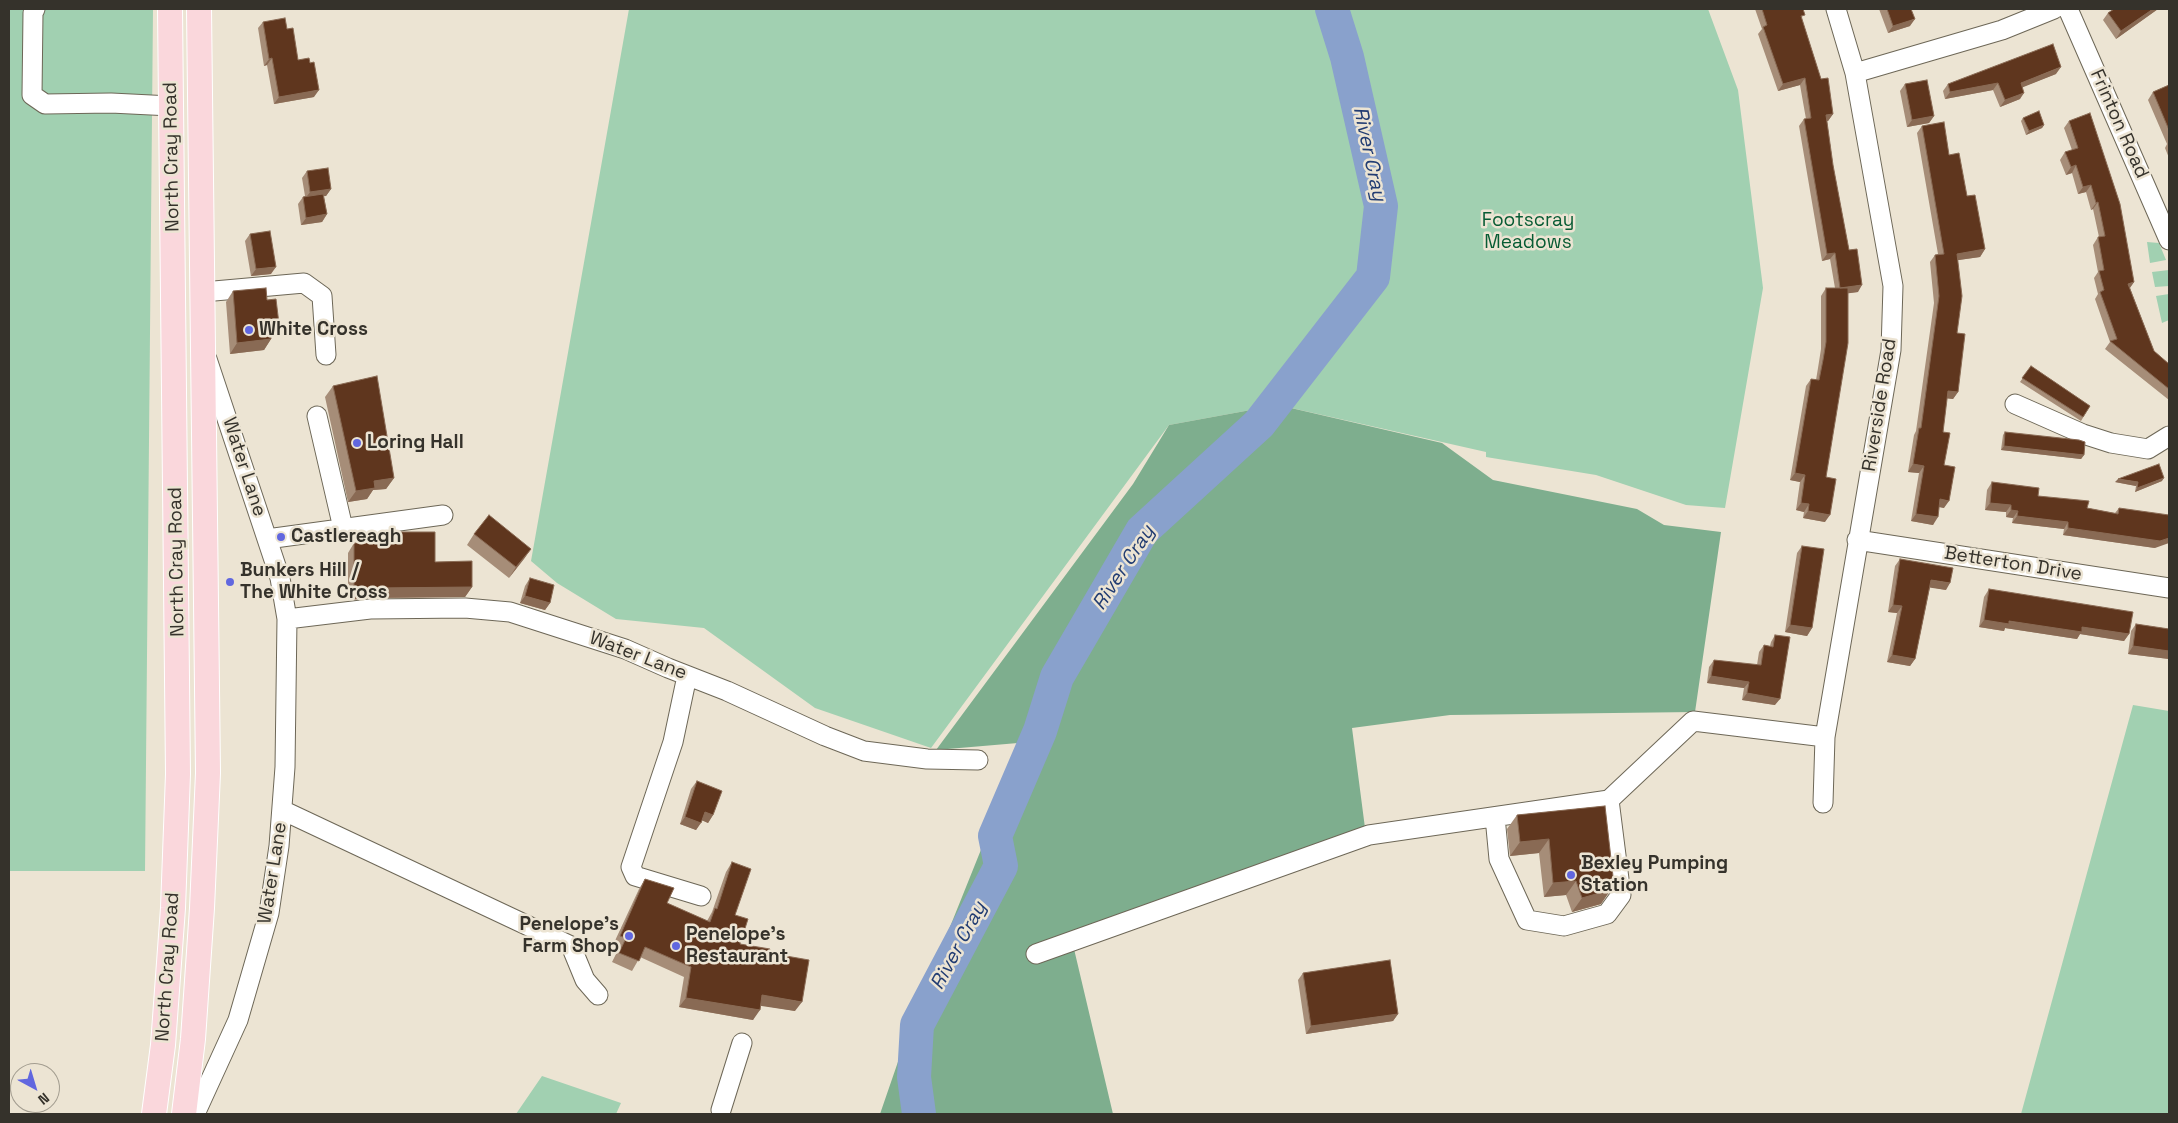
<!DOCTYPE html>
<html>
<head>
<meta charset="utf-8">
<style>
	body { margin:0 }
	#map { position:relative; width:2178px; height:1123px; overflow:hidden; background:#ece4d3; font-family:"Space Grotesk",sans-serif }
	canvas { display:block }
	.frame { position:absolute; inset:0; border:10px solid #35322b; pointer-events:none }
	.north { position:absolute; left:10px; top:1063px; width:50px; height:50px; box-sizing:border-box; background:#ece4d3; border:1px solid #a39d90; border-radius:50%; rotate:141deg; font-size:14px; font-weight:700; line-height:20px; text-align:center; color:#35322b }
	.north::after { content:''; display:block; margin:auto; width:18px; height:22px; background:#6167df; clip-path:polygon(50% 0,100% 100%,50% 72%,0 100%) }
</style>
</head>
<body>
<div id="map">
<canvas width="2178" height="1123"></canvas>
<div class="frame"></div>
<div class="north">N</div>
</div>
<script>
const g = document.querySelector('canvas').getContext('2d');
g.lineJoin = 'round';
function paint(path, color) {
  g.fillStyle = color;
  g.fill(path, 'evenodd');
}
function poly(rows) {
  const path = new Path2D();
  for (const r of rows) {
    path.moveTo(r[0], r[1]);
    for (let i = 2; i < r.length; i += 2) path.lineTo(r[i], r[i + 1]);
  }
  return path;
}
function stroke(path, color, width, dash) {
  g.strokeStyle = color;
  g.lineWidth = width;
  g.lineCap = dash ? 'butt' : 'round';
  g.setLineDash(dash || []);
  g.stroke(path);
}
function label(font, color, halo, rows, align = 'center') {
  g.font = font + ' "Space Grotesk",sans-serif';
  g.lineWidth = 5;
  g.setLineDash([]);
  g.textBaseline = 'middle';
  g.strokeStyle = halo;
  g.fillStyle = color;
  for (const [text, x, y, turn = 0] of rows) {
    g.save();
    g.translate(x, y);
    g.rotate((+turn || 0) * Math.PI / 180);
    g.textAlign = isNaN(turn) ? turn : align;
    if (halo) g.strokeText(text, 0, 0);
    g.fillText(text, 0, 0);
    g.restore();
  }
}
paint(poly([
	[9,9,153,9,145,871,9,871],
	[629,9,1708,9,1738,90,1763,288,1725,508,1686,505,1596,475,1486,457,1486,452,1278,405,1169,425,931,748,815,708,704,628,616,619,557,583,531,561],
	[2147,242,2159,243,2166,260,2150,263],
	[2169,270,2169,286,2155,287,2152,272],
	[2169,294,2169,320,2162,323,2156,296],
	[2133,705,2169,711,2169,1114,2021,1114],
	[542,1076,621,1103,616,1114,516,1114]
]), '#a1d0b1');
paint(poly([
	[1278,405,1442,443,1493,480,1637,509,1664,525,1721,532,1695,712,1450,715,1352,728,1365,828,1070,932,1113,1114,880,1114,911,1024,1017,760,1027,781,1053,740,936,750,1133,484,1169,425]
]), '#7eae8e');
stroke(poly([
	[919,1114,914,1077,917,1025,1001,866,995,836,1040,731,1057,677,1142,531,1259,424,1373,277,1381,206,1347,57,1332,9]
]), '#89a1cc', 34);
const minor = poly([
	[35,9,33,13,32,95,45,104,111,103,171,106],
	[2068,9,2169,240],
	[1855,73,2002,30,2054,9],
	[203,292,304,283,322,296,326,355],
	[2015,404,2083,434,2111,443,2148,449,2169,436],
	[317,416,343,528],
	[267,539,443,515],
	[1857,540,2169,588],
	[287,619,370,609,465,608,510,612,625,649,668,668,727,691,825,736,864,751,927,759,978,760],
	[687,676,673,742,631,867,635,876,701,896],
	[1823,803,1825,737,1891,350,1893,286,1855,73,1836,9],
	[282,810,571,946,585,980,598,995],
	[1495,817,1499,859,1527,920,1564,926,1607,914,1621,895,1609,800],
	[1036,954,1369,835,1609,800,1693,721,1825,737],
	[721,1110,742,1043],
	[195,1114,238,1020,269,913,279,846,285,767,287,619,280,578,207,359]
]);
const major = poly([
	[154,1114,163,1045,173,908,178,774,170,9],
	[184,1114,193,1039,202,908,208,773,199,9]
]);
stroke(minor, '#6d6757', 21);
stroke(major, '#fff', 26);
stroke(minor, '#fff', 19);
stroke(major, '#fad7dc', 24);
paint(poly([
	[1755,9,1803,9,1802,19,1821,79,1833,114,1828,121,1827,121,1833,165,1849,250,1858,292,1848,293,1826,477,1825,522,1803,518,1804,512,1796,510,1800,482,1790,480,1806,386,1811,379,1816,380,1818,368,1821,349,1821,296,1826,288,1835,288,1830,259,1822,261,1799,126,1804,119,1806,119,1800,85,1778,91,1758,34,1762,29],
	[1879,9,1911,9,1910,26,1888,33],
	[2114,9,2158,9,2116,39,2103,20,2108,13],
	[263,22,298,60,314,97,274,104,267,65,264,66,258,28],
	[2056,74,2022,87,2020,99,2000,107,1993,90,1945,99,1943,91,1948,84],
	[1905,84,1934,116,1929,123,1907,127,1900,91],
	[2169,85,2169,158,2165,148,2167,144,2148,100,2153,92],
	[2023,118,2044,125,2042,128,2026,135,2021,121],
	[2069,121,2134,282,2130,288,2154,351,2169,364,2169,400,2105,349,2110,342,2095,299,2098,294,2094,278,2098,272,2093,245,2098,237,2099,237,2093,209,2091,210,2086,192,2078,194,2072,173,2066,175,2060,160,2065,152,2072,150,2064,128],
	[1922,126,1949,155,1967,196,1985,249,1980,257,1958,260,1957,333,1958,392,1953,399,1947,398,1943,432,1944,465,1944,508,1939,507,1933,525,1911,521,1919,473,1908,472,1914,435,1916,431,1934,303,1930,262,1935,255,1938,254,1917,133],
	[307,171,331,189,326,196,324,196,327,214,322,222,301,225,298,204,303,197,305,196,302,178],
	[250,234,271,274,251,276,245,241],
	[233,291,267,300,279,324,271,335,271,339,264,350,230,354,226,302],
	[2031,366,2090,406,2081,421,2020,382],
	[333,386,394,478,386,489,373,490,367,499,348,502,325,397],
	[2005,432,2084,455,2081,459,2001,450,2003,435],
	[2162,481,2135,492,2136,486,2115,482],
	[1992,482,2038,496,2087,508,2115,513,2119,508,2155,548,2063,535,2064,529,2012,523,2013,518,2006,517,2006,512,1985,510,1987,490],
	[400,532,435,562,472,587,465,597,370,598,348,600,348,553,354,543,393,543,393,541],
	[474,534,531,549,509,578,467,545],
	[1802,546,1812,628,1807,636,1785,632,1797,553],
	[1900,559,1946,590,1930,587,1915,659,1910,666,1887,662,1897,613,1888,612,1895,566],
	[530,578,550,603,545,610,520,603,525,586],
	[1989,589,2129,634,2124,641,2080,634,2077,639,2005,628,2004,631,1979,627,1984,597],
	[2136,624,2169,629,2169,659,2128,654,2131,631],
	[1775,635,1775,705,1742,700,1744,688,1707,683,1709,667,1714,660,1757,665,1759,652,1764,645,1770,646,1771,642],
	[697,781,713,815,708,823,702,820,696,830,680,824,691,789],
	[1605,806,1601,904,1572,912,1566,895,1544,897,1539,853,1510,856,1507,829,1517,815],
	[732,862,735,915,740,944,769,953,795,1011,760,1005,753,1020,679,1007,684,977,640,957,632,971,612,962,619,948,613,945,639,889,645,879,667,903,707,921,712,912,726,872],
	[1303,973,1398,1014,1393,1021,1306,1034,1298,980]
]), '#a68d78');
paint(poly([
	[2153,9,2158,9,2116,39,2121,31],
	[1915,19,1910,26,1888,33,1893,26],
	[272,58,267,65,264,66,269,59],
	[2061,67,2056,74,2016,90,2021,83],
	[1805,78,1800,85,1778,91,1783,84],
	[1998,83,1993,90,1945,99,1950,92],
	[319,90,314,97,274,104,279,97],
	[2024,93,2020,99,2000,107,2005,100],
	[1833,114,1828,121,1821,122,1826,115],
	[1934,116,1929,123,1907,127,1912,120],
	[2044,125,2042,128,2026,135,2029,131],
	[2076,165,2072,173,2066,175,2071,167],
	[2091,185,2086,192,2078,194,2083,187],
	[331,189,326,196,305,199,310,192],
	[2098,202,2093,209,2091,210,2096,203],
	[327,214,322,222,301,225,306,218],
	[1985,249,1980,257,1952,261,1957,254],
	[1835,253,1830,259,1822,261,1827,254],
	[276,267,271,274,251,276,256,269],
	[2134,282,2129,289,2128,284],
	[1862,285,1858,292,1836,295,1840,288],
	[279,324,272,335,263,336,270,325],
	[271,339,264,350,230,354,237,343],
	[1948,391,1958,392,1953,399,1943,398],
	[2004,446,2084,455,2081,459,2001,450],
	[1913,464,1924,466,1919,473,1908,472],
	[1795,473,1805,475,1800,482,1790,480],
	[394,478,386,489,373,490,367,499,348,502,356,491,374,481],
	[2164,478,2162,481,2135,492,2137,488],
	[2118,479,2138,482,2136,486,2115,482],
	[1940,499,1949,501,1944,508,1935,506],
	[1801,503,1809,504,1804,512,1796,510],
	[1990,503,2011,505,2006,512,1985,510],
	[2011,510,2018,511,2013,518,2006,517],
	[1808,511,1830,515,1825,522,1803,518],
	[1916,514,1938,517,1933,525,1911,521],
	[2017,516,2068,522,2064,529,2012,523],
	[2068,528,2169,538,2169,543,2155,548,2063,535],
	[531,549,524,559,509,578,516,567],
	[1931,580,1950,583,1946,590,1926,587],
	[472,587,465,597,370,598,348,600,354,591,376,588],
	[525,596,550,603,545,610,520,603],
	[1893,605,1902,606,1897,613,1888,612],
	[1984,620,2082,627,2129,634,2124,641,2080,634,2077,639,2005,628,2004,631,1979,627],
	[1790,625,1812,628,1807,636,1785,632],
	[2133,646,2169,651,2169,659,2128,654],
	[1892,655,1915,659,1910,666,1887,662],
	[1711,676,1749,682,1744,688,1707,683],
	[1747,693,1780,699,1775,705,1742,700],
	[705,812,713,815,708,823,699,819],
	[685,817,701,823,696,830,680,824],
	[1549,839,1539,853,1510,856,1520,842],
	[1576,881,1566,895,1544,897,1553,883],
	[1614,885,1601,904,1572,912,1582,898],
	[762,995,802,1002,795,1011,755,1005],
	[686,998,760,1010,753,1020,679,1007],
	[1398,1014,1393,1021,1306,1034,1311,1026]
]), '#896a54');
const building = poly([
	[1762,9,1803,9,1805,15,1801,16,1821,79,1828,78,1833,114,1826,115,1833,165,1849,250,1857,249,1862,285,1840,288,1835,253,1827,254,1804,119,1811,118,1805,78,1783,84,1763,27,1767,25,1762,9],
	[1887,9,1911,9,1915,19,1893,26,1887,9],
	[2114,9,2153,9,2121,31,2108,13,2114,9],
	[285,18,287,29,293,28,298,60,309,58,310,63,314,62,319,90,279,97,272,58,269,59,263,22,285,18],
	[2053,44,2061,67,2021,83,2024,93,2005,100,1998,83,1950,92,1948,84,2053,44],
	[1927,80,1934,116,1912,120,1905,84,1927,80],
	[2169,85,2169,130,2153,92,2169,85],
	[2039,111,2044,125,2029,131,2023,118,2039,111],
	[2090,113,2120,204,2134,282,2128,284,2154,351,2169,364,2169,389,2110,341,2117,339,2100,292,2104,290,2099,271,2104,270,2098,237,2105,236,2098,202,2096,203,2091,185,2083,187,2076,165,2071,167,2065,152,2078,148,2069,121,2090,113],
	[1944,122,1949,155,1959,153,1967,196,1975,195,1985,249,1957,254,1962,296,1957,333,1965,334,1958,392,1948,391,1943,432,1950,433,1944,465,1955,467,1949,501,1940,499,1938,517,1916,514,1924,466,1913,464,1919,428,1921,428,1939,296,1935,255,1944,254,1922,126,1944,122],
	[328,168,331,189,310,192,307,171,328,168],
	[323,194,327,214,306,218,303,197,323,194],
	[270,231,276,267,256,269,250,234,270,231],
	[266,288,267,300,276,299,279,324,270,325,271,339,237,343,233,291,266,288],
	[1826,288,1848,288,1848,343,1826,477,1836,479,1830,515,1808,511,1809,504,1801,503,1805,475,1795,473,1811,379,1819,380,1823,360,1826,342,1826,288],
	[2031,366,2090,406,2083,417,2022,378,2031,366],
	[377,376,394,478,374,481,375,488,356,491,333,386,377,376],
	[2005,432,2079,440,2085,442,2084,455,2004,446,2005,432],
	[2159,464,2164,478,2137,488,2138,482,2118,479,2159,464],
	[1992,482,2039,488,2038,496,2089,501,2087,508,2118,514,2119,508,2169,515,2169,538,2160,541,2068,528,2068,522,2017,516,2018,511,2011,510,2011,505,1990,503,1992,482],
	[489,515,531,549,516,567,474,534,489,515],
	[400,532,435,532,435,562,472,561,472,587,376,588,354,591,354,543,400,543,400,532],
	[1802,546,1824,549,1812,628,1790,625,1802,546],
	[1900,559,1953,568,1950,583,1931,580,1915,659,1892,655,1902,606,1893,605,1900,559],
	[530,578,554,585,550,603,525,596,530,578],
	[1989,589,2133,612,2129,634,2082,627,2082,632,2009,621,2009,624,1984,620,1989,589],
	[2136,624,2169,629,2169,651,2133,646,2136,624],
	[1775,635,1790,637,1780,699,1747,693,1749,682,1711,676,1714,660,1761,665,1764,645,1773,647,1775,635],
	[697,781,722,791,713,815,705,812,701,823,685,817,697,781],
	[1605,806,1614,885,1610,890,1582,898,1576,881,1553,883,1549,839,1520,842,1517,815,1605,806],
	[732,862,751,869,735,915,748,919,740,944,770,949,769,953,809,960,802,1002,762,995,760,1010,686,998,691,967,645,947,639,961,619,953,626,938,620,936,645,879,674,888,667,903,710,922,715,908,717,909,732,862],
	[1390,960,1398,1014,1311,1026,1303,973,1390,960]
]);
paint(building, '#5f361e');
stroke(building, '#896a54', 1);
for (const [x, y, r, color] of [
	[249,330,5,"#6167df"],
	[357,443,5,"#6167df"],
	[281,537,5,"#6167df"],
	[230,582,5,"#6167df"],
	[1571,875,5,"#6167df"],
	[629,936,5,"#6167df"],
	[676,946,5,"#6167df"]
]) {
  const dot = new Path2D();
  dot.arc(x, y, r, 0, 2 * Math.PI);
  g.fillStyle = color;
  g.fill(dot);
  stroke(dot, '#ece4d3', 2);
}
label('19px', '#35322b', '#ece4d3', [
	["Frinton Road",2119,124,66],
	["North Cray Road",172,157,-91],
	["Riverside Road",1880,405,-81],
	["Water Lane",244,467,72],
	["North Cray Road",177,562,-91],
	["Betterton Drive",2013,564,9],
	["Water Lane",638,656,21],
	["Water Lane",273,873,-81],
	["North Cray Road",168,967,-86]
]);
label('19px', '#085c34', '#ece4d3', [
	["Footscray",1528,221],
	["Meadows",1528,243]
]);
label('bold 19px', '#35322b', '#ece4d3', [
	["White Cross",259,330],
	["Loring Hall",367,443],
	["Castlereagh",291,537],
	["Bunkers Hill /",240,571],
	["The White Cross",240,593],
	["Bexley Pumping",1581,864],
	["Station",1581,886],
	["Penelope's",619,925,"right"],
	["Farm Shop",619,947,"right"],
	["Penelope's",686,935],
	["Restaurant",686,957]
], 'left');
label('italic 20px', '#213c72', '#ece4d3', [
	["River Cray",1369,154,78],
	["River Cray",1124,568,-57],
	["River Cray",959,946,-62]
]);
</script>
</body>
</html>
